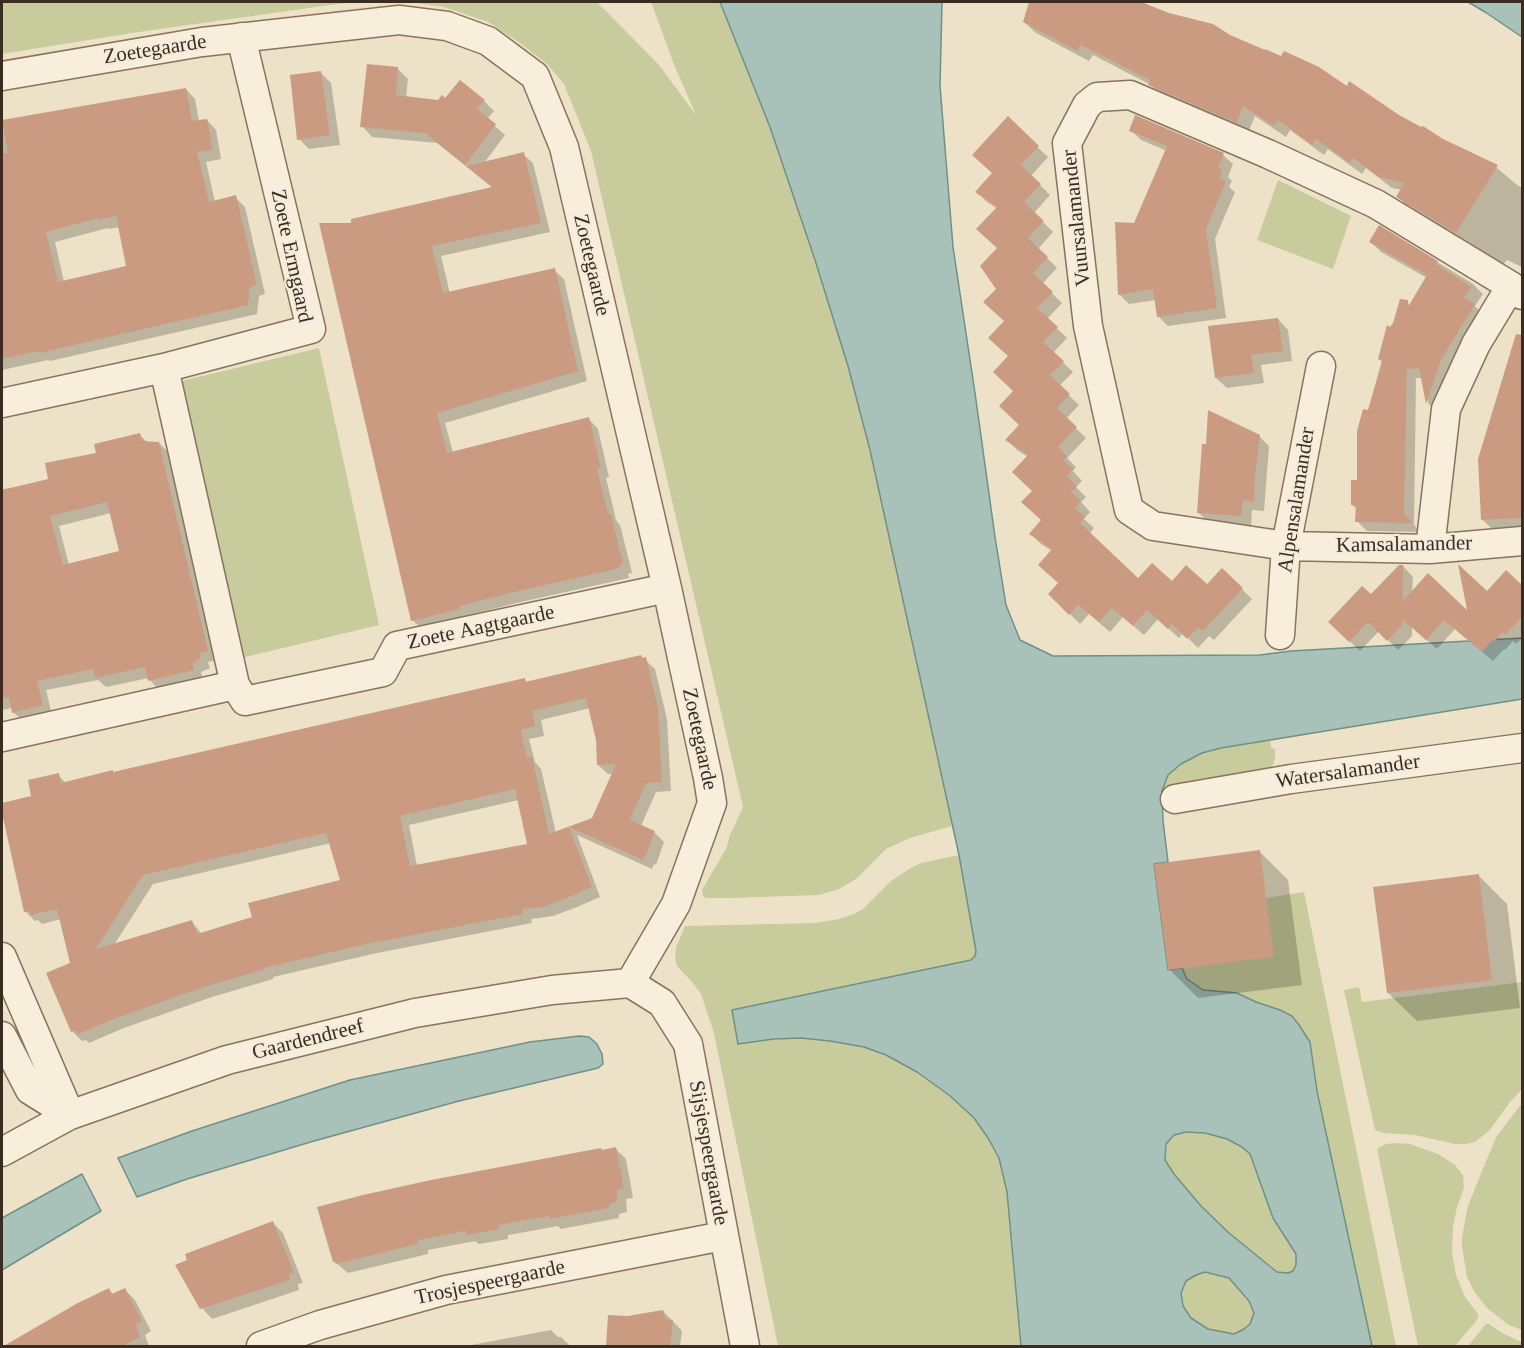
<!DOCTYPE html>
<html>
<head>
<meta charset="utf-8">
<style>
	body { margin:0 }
	#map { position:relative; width:1524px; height:1348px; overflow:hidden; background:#ede1c8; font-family:"Times New Roman",serif }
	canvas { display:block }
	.frame { position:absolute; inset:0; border:3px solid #3a2c21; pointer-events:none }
</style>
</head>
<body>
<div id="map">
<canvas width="1524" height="1348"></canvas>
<div class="frame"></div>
</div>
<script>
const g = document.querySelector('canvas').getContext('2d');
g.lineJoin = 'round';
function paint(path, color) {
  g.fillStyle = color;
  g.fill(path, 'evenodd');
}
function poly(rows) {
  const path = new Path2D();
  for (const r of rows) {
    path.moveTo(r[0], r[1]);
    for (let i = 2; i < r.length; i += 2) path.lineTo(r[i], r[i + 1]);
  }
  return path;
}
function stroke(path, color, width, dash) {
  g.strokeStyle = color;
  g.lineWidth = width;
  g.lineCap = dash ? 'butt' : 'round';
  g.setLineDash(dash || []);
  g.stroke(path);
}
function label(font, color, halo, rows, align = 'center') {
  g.font = font + ' "Times New Roman",serif';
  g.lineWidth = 4.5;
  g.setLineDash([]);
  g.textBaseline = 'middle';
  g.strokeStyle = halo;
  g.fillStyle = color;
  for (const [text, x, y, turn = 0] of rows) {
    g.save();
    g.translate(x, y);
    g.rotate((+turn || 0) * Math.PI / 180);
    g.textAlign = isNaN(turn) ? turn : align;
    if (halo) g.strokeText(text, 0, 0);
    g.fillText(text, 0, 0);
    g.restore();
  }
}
paint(poly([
	[2,2,359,2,337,4,132,33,2,54],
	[409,2,597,2,659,65,696,115,675,67,651,2,720,2,770,127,815,260,848,366,870,450,952,826,910,838,886,849,856,879,839,889,819,895,731,898,706,898,703,896,702,890,726,849,730,835,743,807,591,151,564,84,546,63,517,41,488,22,444,7],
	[1278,180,1351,216,1333,269,1257,240],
	[319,348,379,625,241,658,182,381],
	[1270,740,1271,748,1275,749,1275,758,1273,765,1269,769,1225,780,1162,791,1168,775,1181,764,1202,753,1221,748],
	[959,855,976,951,975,956,971,960,732,1010,774,1039,801,1038,830,1041,864,1047,886,1055,917,1072,949,1095,974,1118,988,1138,999,1158,1007,1192,1021,1346,778,1346,714,1033,701,994,693,983,677,966,675,959,676,948,685,926,816,923,839,919,854,914,863,909,890,882,909,869,921,863],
	[1304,892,1396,1346,1372,1346,1317,1091,1310,1042,1256,1002,1237,993,1203,990,1196,987,1187,979,1182,968,1266,898],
	[1522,982,1522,1089,1510,1102,1489,1131,1475,1142,1466,1144,1455,1144,1415,1135,1384,1133,1375,1130,1344,990,1359,987,1362,1002],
	[1522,1103,1522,1330,1509,1325,1487,1308,1474,1291,1467,1277,1462,1247,1462,1237,1468,1206,1486,1161,1497,1136],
	[1186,1132,1205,1133,1227,1139,1242,1147,1250,1154,1273,1218,1296,1254,1296,1265,1293,1271,1288,1273,1278,1272,1229,1233,1201,1206,1174,1174,1165,1160,1166,1144,1174,1135],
	[1396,1143,1410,1144,1438,1154,1455,1165,1463,1175,1464,1188,1457,1207,1453,1227,1452,1253,1456,1275,1465,1297,1478,1314,1478,1317,1477,1320,1455,1346,1418,1346,1377,1149,1386,1144],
	[1205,1272,1229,1278,1249,1301,1254,1313,1250,1324,1244,1329,1234,1334,1208,1329,1191,1318,1183,1306,1181,1293,1186,1281,1196,1275],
	[1486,1324,1489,1324,1504,1334,1522,1342,1522,1346,1468,1346]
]), '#c8cc9c');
const water = poly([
	[720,2,942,2,940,86,953,247,975,393,995,537,1006,605,1020,640,1053,656,1260,655,1291,651,1522,638,1522,699,1221,748,1202,753,1181,764,1168,775,1162,791,1163,821,1168,862,1154,864,1168,970,1182,968,1187,979,1203,990,1237,993,1256,1002,1280,1010,1292,1016,1299,1025,1310,1042,1317,1091,1372,1346,1021,1346,1007,1192,999,1158,988,1138,974,1118,949,1095,917,1072,886,1055,864,1047,830,1041,801,1038,774,1039,738,1044,732,1010,971,960,975,956,976,951,959,855,870,450,848,366,815,260,770,127,720,2],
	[1186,1132,1205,1133,1227,1139,1242,1147,1250,1154,1273,1218,1296,1254,1296,1265,1293,1271,1288,1273,1277,1272,1229,1233,1201,1206,1174,1174,1165,1160,1166,1144,1174,1135,1186,1132],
	[1205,1272,1229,1278,1249,1301,1254,1313,1250,1324,1244,1329,1234,1334,1208,1329,1191,1318,1183,1306,1181,1293,1186,1281,1196,1275,1205,1272],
	[1468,2,1522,2,1522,37,1485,12,1468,2],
	[579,1036,589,1037,597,1044,602,1054,603,1064,598,1068,459,1101,314,1141,187,1179,137,1197,118,1158,192,1131,350,1080,530,1042,579,1036],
	[82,1174,101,1211,2,1270,2,1218,82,1174]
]);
paint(water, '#a9c2b9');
stroke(water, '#709087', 1.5);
paint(poly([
	[1031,2,1137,2,1229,37,1347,89,1442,140,1491,163,1516,184,1522,188,1522,267,1507,260,1503,265,1409,208,1398,197,1402,190,1392,188,1366,168,1362,174,1328,149,1324,155,1290,130,1286,137,1255,116,1248,133,1161,96,1151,85,1093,55,1089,61,1036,33,1024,22],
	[398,69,408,79,406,98,439,102,446,100,484,101,494,111,487,119,505,135,484,163,523,154,533,163,550,232,441,256,450,294,554,270,564,279,587,381,445,423,453,453,589,419,598,429,609,477,606,478,616,520,620,525,632,573,628,574,629,578,521,602,468,615,469,619,422,629,412,620,352,224,493,188,437,143,372,137,362,126],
	[321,73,331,83,340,145,309,149,299,139],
	[186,89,195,99,199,121,207,120,216,130,221,159,206,162,215,202,235,197,245,207,265,294,259,296,257,314,50,361,48,360,2,370,2,222,5,221,2,198,2,122],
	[119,227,128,267,64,282,55,242,108,228,109,229],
	[1136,117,1223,155,1233,164,1228,177,1232,181,1229,187,1235,192,1215,239,1226,318,1168,326,1158,316,1156,300,1129,304,1119,294,1135,225,1167,151,1141,140,1131,130],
	[1008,119,1048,157,1031,176,1050,195,1034,213,1053,232,1038,249,1057,268,1042,284,1062,303,1047,319,1067,338,1053,353,1073,372,1059,386,1079,405,1066,419,1086,438,1067,458,1076,467,1073,471,1082,481,1076,487,1086,497,1081,502,1090,512,1084,519,1094,528,1089,534,1138,580,1242,589,1252,599,1214,640,1209,636,1198,648,1183,633,1179,638,1158,619,1144,635,1123,617,1110,632,1089,614,1080,624,1050,594,1060,584,1052,551,1041,544,1031,534,1043,521,1034,491,1028,457,1017,450,1007,440,1021,425,1005,321,998,289,998,209,987,202,977,192,993,173],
	[1380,227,1473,284,1483,294,1475,306,1484,316,1437,412,1428,403,1423,378,1416,378,1414,525,1421,532,1367,531,1357,521,1357,509,1352,505,1358,482,1369,412,1383,362,1379,359,1391,329,1407,302,1410,305,1427,278,1381,252,1371,242],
	[1278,319,1288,330,1292,361,1261,365,1264,383,1227,388,1216,378],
	[1522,354,1522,529,1494,531,1482,519,1504,379],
	[140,435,148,443,159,443,169,453,216,660,208,662,210,668,201,672,203,680,159,690,150,680,149,678,106,687,98,680,46,690,52,715,23,721,13,712,13,708,2,710,2,489,16,488,50,480,98,454],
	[111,513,121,552,69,565,59,526],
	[1259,436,1269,446,1264,511,1252,510,1251,526,1209,523,1199,513],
	[1403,566,1413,577,1412,593,1469,614,1506,572,1522,586,1522,638,1516,644,1513,641,1505,650,1504,649,1493,661,1455,629,1437,649,1412,627,1412,636,1398,650,1379,631,1360,651,1330,622,1371,596],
	[641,656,655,669,667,719,671,791,656,792,641,826,655,833,664,842,656,865,654,864,652,869,577,835,600,897,577,907,553,916,531,919,532,923,377,953,273,977,273,979,212,997,124,1028,89,1043,86,1040,82,1041,72,1031,72,964,61,919,42,924,38,920,35,921,25,911,33,797,58,775,66,783,114,774,524,679,528,683],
	[590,708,597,740,598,765,608,774,614,774,593,819,556,833,541,769,535,762,529,739,544,736,541,720],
	[519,800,528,845,417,866,409,825],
	[331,843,342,882,254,918,202,934,192,922,114,945,153,884],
	[1260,852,1288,880,1302,985,1198,998,1169,969],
	[1478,875,1507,904,1520,1008,1417,1021,1388,993],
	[616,1149,626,1159,633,1198,626,1199,627,1212,619,1214,619,1218,561,1229,558,1226,531,1231,508,1235,508,1239,479,1244,475,1241,428,1250,428,1254,348,1273,334,1261,603,1151],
	[273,1223,283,1233,303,1283,298,1284,299,1290,212,1319,202,1308],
	[124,1289,135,1300,151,1331,145,1335,149,1346,16,1346,109,1290,114,1295],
	[663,1311,682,1331,680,1346,607,1346,628,1318],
	[551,1330,558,1337,561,1337,570,1346,466,1346]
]), '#0003');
paint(poly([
	[1029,2,1141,2,1169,13,1213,24,1230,35,1265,50,1265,49,1281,56,1284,51,1319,67,1347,86,1349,81,1399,115,1421,127,1423,126,1443,139,1498,165,1456,233,1396,197,1404,183,1379,177,1353,158,1350,163,1316,139,1312,145,1278,120,1274,126,1243,106,1237,123,1148,85,1150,80,1081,45,1077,51,1023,22],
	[367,64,398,67,396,95,438,100,442,95,445,98,460,80,485,100,477,109,496,124,465,165,425,133,360,127],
	[321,71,330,135,297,140,290,75],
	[186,88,192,121,207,119,213,150,197,152,209,202,236,195,257,285,250,287,248,305,39,353,38,351,2,359,2,154,8,153,2,120],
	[116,216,126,266,58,282,46,232,98,218,98,220],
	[1135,115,1224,153,1218,168,1223,169,1219,178,1226,181,1206,229,1217,308,1157,317,1153,289,1118,295,1115,222,1134,223,1167,146,1129,131],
	[1008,116,1039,146,1021,165,1041,184,1024,202,1044,221,1028,238,1048,257,1033,273,1053,292,1037,308,1058,327,1043,342,1064,361,1050,375,1070,394,1057,408,1077,427,1058,447,1067,456,1063,460,1073,469,1067,476,1077,486,1071,492,1081,501,1075,508,1085,517,1080,523,1138,578,1152,563,1172,581,1186,565,1207,584,1222,568,1243,588,1203,631,1198,627,1187,639,1172,624,1168,629,1147,610,1133,626,1112,608,1099,622,1078,605,1069,615,1048,594,1058,583,1038,565,1052,549,1029,534,1041,520,1021,502,1032,491,1012,472,1028,455,1005,440,1019,425,999,406,1013,391,993,372,1008,356,988,338,1004,321,983,302,996,289,980,266,997,248,976,229,997,207,975,192,992,173,972,155],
	[524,152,541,223,432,246,443,293,555,268,578,371,437,413,447,453,589,417,601,468,597,469,608,514,611,514,623,564,619,565,620,568,510,593,459,606,460,609,411,621,319,223,351,223,351,219,492,187,466,166],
	[1379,225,1438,261,1436,264,1471,287,1464,298,1475,304,1441,360,1426,404,1419,368,1407,369,1404,514,1413,523,1355,522,1356,505,1351,505,1351,480,1357,480,1357,431,1363,409,1368,410,1382,361,1378,359,1387,325,1390,327,1393,323,1400,299,1408,300,1408,307,1427,275,1369,242],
	[1278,318,1283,351,1251,355,1254,373,1215,378,1208,326],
	[1516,334,1522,335,1522,518,1481,520,1478,459],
	[1208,410,1260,435,1255,475,1254,502,1243,500,1241,516,1197,513,1202,444,1206,444],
	[140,433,142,441,159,442,208,651,200,653,201,658,193,663,194,670,148,681,145,667,95,678,93,669,37,681,43,705,12,713,9,697,2,699,2,490,48,479,45,463,96,453,94,444],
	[107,502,119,551,63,565,50,516],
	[1458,564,1487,591,1506,570,1522,585,1522,617,1505,635,1502,632,1494,642,1493,640,1482,652,1444,620,1426,640,1402,619,1402,625,1387,641,1368,622,1349,642,1328,622,1362,586,1371,594,1399,565,1403,565,1403,601,1428,573,1467,610],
	[641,655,642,658,646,657,658,708,662,782,646,783,630,820,655,831,646,856,645,856,643,860,569,827,592,887,567,898,543,907,522,909,523,914,366,944,264,968,265,969,201,988,114,1019,78,1034,76,1030,71,1032,46,973,70,963,57,909,31,915,29,911,24,912,2,813,2,803,31,796,28,780,59,773,61,783,113,770,113,772,525,678,525,682],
	[586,698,596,740,597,765,616,764,592,818,549,834,532,757,527,758,521,730,535,726,532,711],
	[515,789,527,844,410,866,400,816],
	[326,833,340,880,248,903,252,917,197,934,192,920,96,949,143,875],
	[1260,850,1274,957,1168,970,1154,864],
	[1479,874,1492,980,1387,993,1373,887],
	[616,1147,624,1188,617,1190,617,1202,609,1204,609,1208,550,1219,549,1216,520,1221,499,1225,499,1229,467,1235,466,1231,418,1240,418,1244,336,1264,335,1262,333,1262,317,1207,363,1195,431,1180,601,1148,602,1150],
	[273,1221,294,1273,289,1274,290,1280,200,1309,175,1265,187,1260,185,1254],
	[109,1288,112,1294,125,1288,142,1321,136,1324,140,1337,122,1347,2,1347,76,1304],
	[663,1310,666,1319,673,1320,670,1347,606,1347,608,1315,628,1316]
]), '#ca9b80');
const street = poly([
	[2,76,202,42,399,20,447,26,488,41,535,76,564,147,667,588,708,778,712,803,676,904,630,983],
	[1522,295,1511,286,1376,204,1268,154,1130,95,1097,97,1087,105,1067,143,1088,326,1129,510,1153,526,1286,546,1430,549,1522,541],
	[164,368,235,685],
	[2,403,164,368,311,329,241,37],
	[1430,549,1446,409,1476,344,1511,286],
	[1280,635,1286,546,1321,366],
	[2,737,235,685,245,701,383,672,397,646,667,588],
	[1175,799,1291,779,1522,748],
	[2,957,70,1115],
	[630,983,662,1003,688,1044,745,1346],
	[2,1036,30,1090,70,1115],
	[2,1152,70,1115,227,1060,415,1013,552,990,630,983],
	[261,1346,320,1325,446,1290,723,1236]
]);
stroke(street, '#89735e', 31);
stroke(street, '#f8eedc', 28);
label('21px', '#3a2c21', '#f5ebd8', [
	["Zoetegaarde",155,50,-9],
	["Vuursalamander",1077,218,-96],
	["Zoete Ermgaard",291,256,78],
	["Zoetegaarde",591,265,77],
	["Alpensalamander",1297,500,-81],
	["Kamsalamander",1404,545,-1],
	["Zoete Aagtgaarde",481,628,-12],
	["Zoetegaarde",699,739,78],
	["Watersalamander",1348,772,-8],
	["Gaardendreef",308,1040,-14],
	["Sijsjespeergaarde",708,1153,80],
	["Trosjespeergaarde",490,1283,-12]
]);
</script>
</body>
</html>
